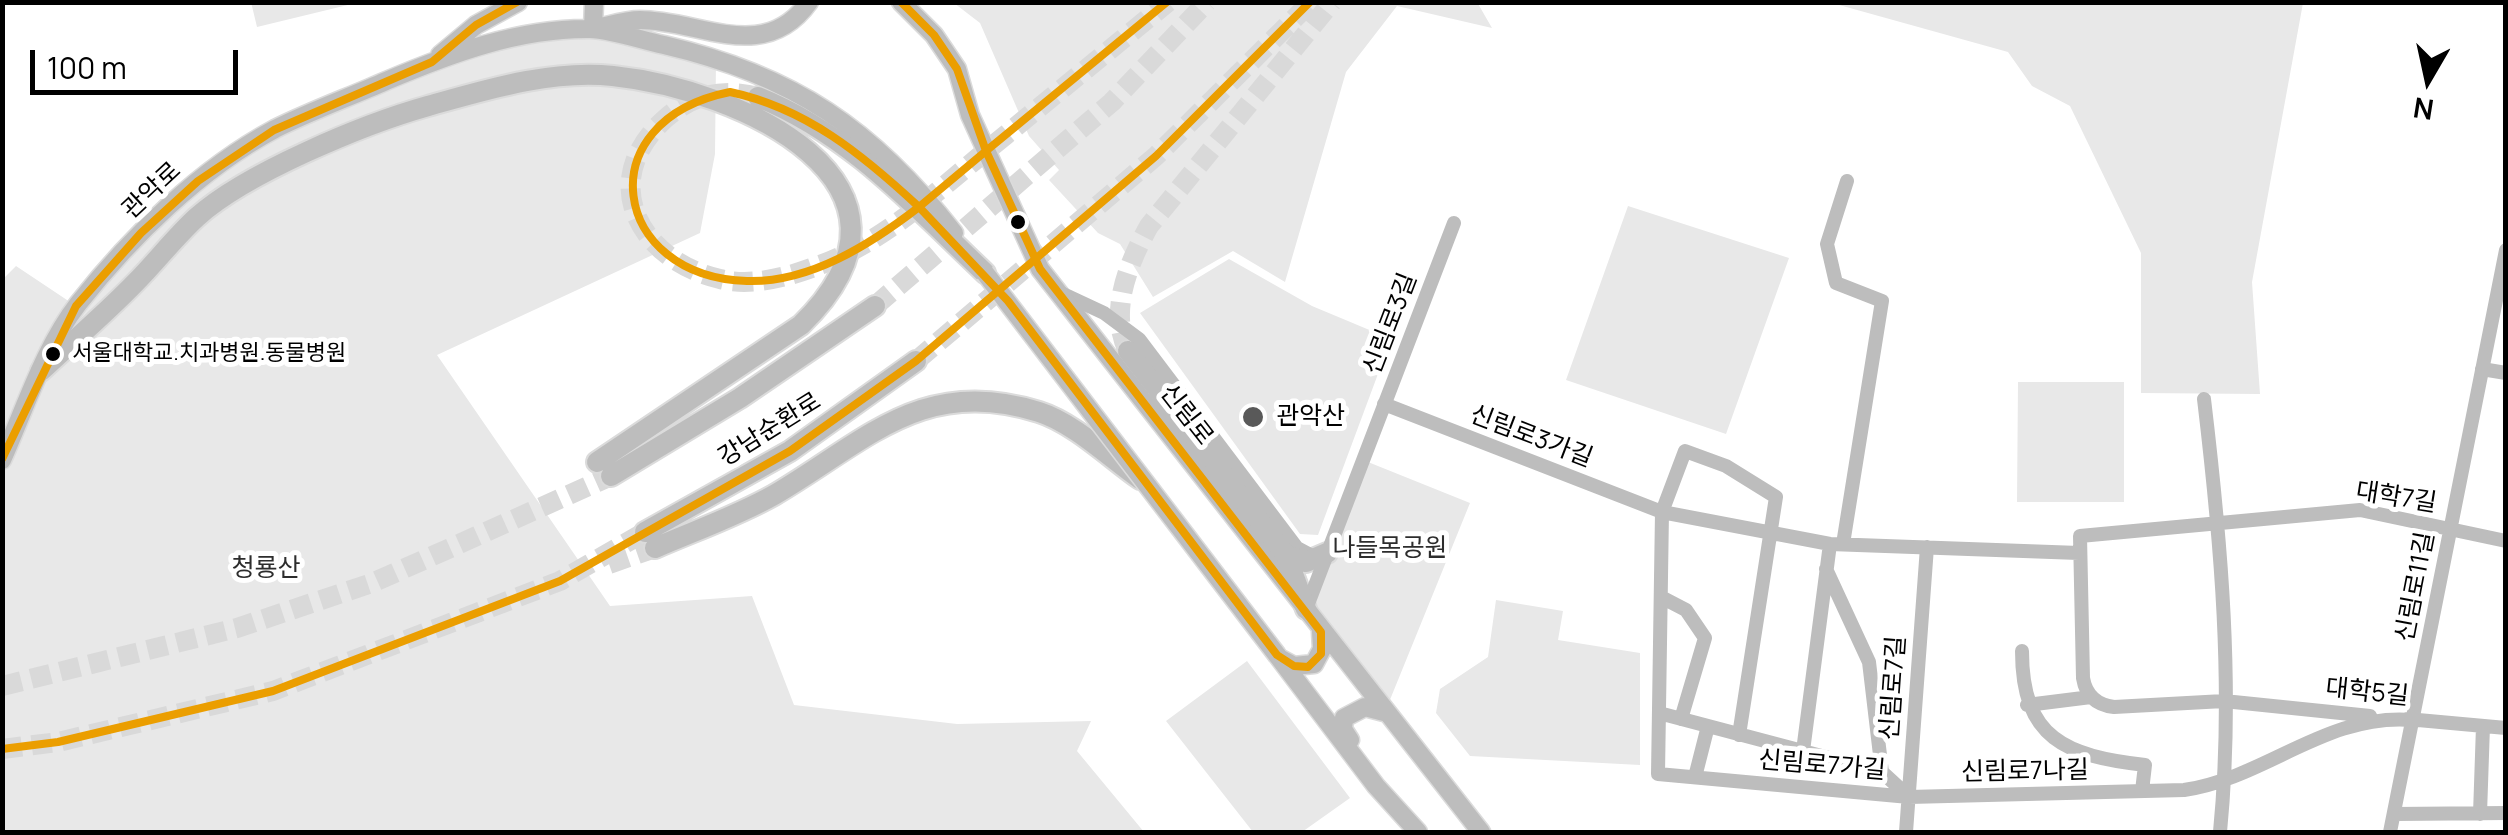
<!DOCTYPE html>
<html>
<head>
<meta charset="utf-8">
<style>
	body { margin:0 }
	#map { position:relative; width:2508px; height:835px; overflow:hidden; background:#fff; font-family:Manrope,sans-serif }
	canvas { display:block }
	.frame { position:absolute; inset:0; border:5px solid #000; pointer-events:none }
	.north { position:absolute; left:2378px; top:30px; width:100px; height:100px; -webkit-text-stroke:8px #fff; paint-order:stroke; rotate:189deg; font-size:28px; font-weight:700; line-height:40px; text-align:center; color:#000 }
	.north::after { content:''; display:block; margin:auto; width:35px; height:45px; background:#000; clip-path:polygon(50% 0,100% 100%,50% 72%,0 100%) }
	.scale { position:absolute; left:30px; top:50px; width:208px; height:45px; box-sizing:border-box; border:5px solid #000; border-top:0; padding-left:12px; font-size:30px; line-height:35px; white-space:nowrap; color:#000; -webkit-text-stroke:8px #fff; paint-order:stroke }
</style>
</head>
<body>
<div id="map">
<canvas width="2508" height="835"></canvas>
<div class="frame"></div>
<div class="north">N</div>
<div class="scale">100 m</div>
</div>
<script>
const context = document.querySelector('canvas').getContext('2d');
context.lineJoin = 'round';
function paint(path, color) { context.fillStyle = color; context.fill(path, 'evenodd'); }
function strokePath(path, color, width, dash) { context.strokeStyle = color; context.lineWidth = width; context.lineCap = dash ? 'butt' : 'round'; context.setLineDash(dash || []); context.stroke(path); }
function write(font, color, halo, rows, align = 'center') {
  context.font = font + ' Manrope,"Noto Sans KR",sans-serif'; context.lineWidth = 10; context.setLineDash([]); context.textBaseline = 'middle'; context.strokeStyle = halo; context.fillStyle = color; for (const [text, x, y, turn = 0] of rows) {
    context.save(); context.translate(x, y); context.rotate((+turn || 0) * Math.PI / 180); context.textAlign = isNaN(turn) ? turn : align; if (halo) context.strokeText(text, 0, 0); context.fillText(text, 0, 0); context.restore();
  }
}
paint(new Path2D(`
	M 251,2 L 356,2 L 356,3 L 257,27 Z
	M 1477,2 L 1492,28 L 1397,6 L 1346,72 L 1285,282 L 1233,251 L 1153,297 L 1120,244 L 1098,233 L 1049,180 L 1059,170 L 1029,136 L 980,23 L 954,3 Z
	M 1832,3 L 2303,3 L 2252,282 L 2260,394 L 2141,393 L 2141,253 L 2070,106 L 2032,86 L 2008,52 Z
	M 593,29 L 716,60 L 715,154 L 700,233 L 437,355 L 610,606 L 752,596 L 794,705 L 957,724 L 1091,721 L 1077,751 L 1144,832 L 3,832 L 3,279 L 16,266 L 76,306 L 141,233 L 274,130 L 432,62 Z
	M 1628,206 L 1789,258 L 1726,434 L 1566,380 Z
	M 1229,259 L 1312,306 L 1391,339 L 1318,535 L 1300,534 L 1140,313 Z
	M 2018,382 L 2124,382 L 2124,502 L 2017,502 Z
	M 1363,460 L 1470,503 L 1385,712 L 1306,609 Z
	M 1496,600 L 1563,611 L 1558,640 L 1640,653 L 1640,765 L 1470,756 L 1436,713 L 1440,689 L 1488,657 Z
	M 1247,661 L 1350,798 L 1302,832 L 1253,832 L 1166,721 Z`), '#e8e8e8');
strokePath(new Path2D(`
	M 758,97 C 723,88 694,94 666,118 C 596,180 638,260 720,279 C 751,287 788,277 817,266 C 883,243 932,195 985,152 C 1046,102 1107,52 1168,2
	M 875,306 L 1112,102 L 1207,2
	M 1128,351 C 1108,311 1129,262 1149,226 L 1332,2
	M 916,361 L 1156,156 L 1311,2
	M 609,564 L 655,548
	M 2,686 L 237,628 L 372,583 L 611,476
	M 2,749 L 58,742 L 273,691 L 560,581 L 645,532`), '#d9d9d9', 20, [20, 10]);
const major = new Path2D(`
	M 594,2 L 593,29 C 608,26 625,20 640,20 C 700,20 764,65 809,2
	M 901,2 L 934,35 L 957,69 L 970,115 L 1040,269 L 1481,832
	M 440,55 L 476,25 L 518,2
	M 2,460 C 25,409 44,348 78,304 C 131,237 200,169 275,129 C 311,111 350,97 386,81 C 450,54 519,28 590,29 C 614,30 640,40 664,45 C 793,75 873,129 954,233
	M 1277,655 L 1376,786 L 1418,832
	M 1281,659 L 1294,666 L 1314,664 L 1322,649 L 1321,632
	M 1350,740 L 1343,729 L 1344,718 L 1365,707 L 1384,712`);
const highway = new Path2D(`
	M 758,97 C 850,134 914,206 985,273
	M 1128,351 L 1286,555 L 1306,609
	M 41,371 C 72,342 105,314 135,283 C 156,262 175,237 197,217 C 246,173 364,124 428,106 C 485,90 553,69 613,76 C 738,89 947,183 801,325 L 597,462
	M 611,476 L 740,398 L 875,306
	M 645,532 L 790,451 L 916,361
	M 655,548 C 694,531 737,516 774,495 C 866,441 923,375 1039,412 C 1074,423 1110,458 1140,479
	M 1286,555 L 1306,562 L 1327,553`);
strokePath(major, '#dbdbdb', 21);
strokePath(highway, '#dbdbdb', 24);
strokePath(new Path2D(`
	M 1059,292 L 1104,313 L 1139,339 L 1297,548 L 1312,556
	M 2482,369 L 2506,373
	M 2204,399 C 2221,541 2234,689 2220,832
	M 1384,404 L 1662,512 L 1830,544 L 2079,553
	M 1843,544 L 1882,301 L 1836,283 L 1827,244 L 1847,181
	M 1826,569 L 1869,662 L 1882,772
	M 1661,597 L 1686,610 L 1705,638 L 1681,719
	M 1306,609 L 1454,223
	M 2022,651 C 2022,739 2066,756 2145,765 L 2142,791
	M 2027,705 L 2091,697
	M 1659,713 L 1882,772 L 1908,796
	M 2370,716 L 2224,701 L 2114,707 C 2097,705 2086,696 2083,678 L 2080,536 L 2360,510 L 2506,541
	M 2407,719 L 2506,728
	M 1739,735 L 1776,497 L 1726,466 L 1685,451 L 1662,512 L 1658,774 L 1909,797 L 2184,790 C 2266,778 2326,713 2412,720
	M 1803,751 L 1830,544
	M 1695,777 L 1708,726
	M 2394,814 L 2506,813
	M 2480,814 L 2483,726
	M 1906,832 L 1927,547
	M 2390,832 L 2506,250`), '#bdbdbd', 14);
strokePath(major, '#bdbdbd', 18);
strokePath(highway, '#bdbdbd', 20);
const majorBridge = new Path2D(`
	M 985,273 L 1277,655`);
strokePath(majorBridge, '#dbdbdb', 21, []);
strokePath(majorBridge, '#bdbdbd', 18);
strokePath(new Path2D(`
	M 901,2 L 934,35 L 957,69 L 986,151
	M 730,92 C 806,108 863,155 919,207 C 871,244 810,283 747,281 C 611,277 586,121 730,92 Z
	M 986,151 L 1167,2
	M 919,207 L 1008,301 L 1277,655 L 1294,666 L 1308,667 L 1321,654 L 1321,632 L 1040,269 L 986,151
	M 919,207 L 986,151
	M 2,459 L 76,306 L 141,233 L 198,181 L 274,130 L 432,62 L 476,25 L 517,2
	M 2,749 L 58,742 L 273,691 L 560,581 L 790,451 L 916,361 L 1156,156 L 1310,2`), '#eb9e00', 8);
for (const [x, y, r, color] of [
	[1018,222,9,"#000"],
	[53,354,9,"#000"],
	[1253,417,12,"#595959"]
]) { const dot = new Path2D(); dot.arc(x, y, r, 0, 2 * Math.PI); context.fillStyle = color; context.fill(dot); strokePath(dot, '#fff', 4); }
write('22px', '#000', '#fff', [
	["서울대학교.치과병원.동물병원",72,354]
], 'left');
write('25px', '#000', '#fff', [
	["관악로",152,191,-43],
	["신림로3길",1391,324,-69],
	["신림로",1186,415,52],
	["강남순환로",770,430,-32],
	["신림로3가길",1531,437,21],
	["대학7길",2396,498,9],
	["신림로11길",2416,587,-79],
	["신림로7길",1894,688,-86],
	["대학5길",2367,693,6],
	["신림로7가길",1822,766,5],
	["신림로7나길",2025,772,-1]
]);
write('25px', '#000', '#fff', [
	["관악산",1276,417]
], 'left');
write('25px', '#2d2d2d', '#fff', [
	["나들목공원",1390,549],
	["청룡산",266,569]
]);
</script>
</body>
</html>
